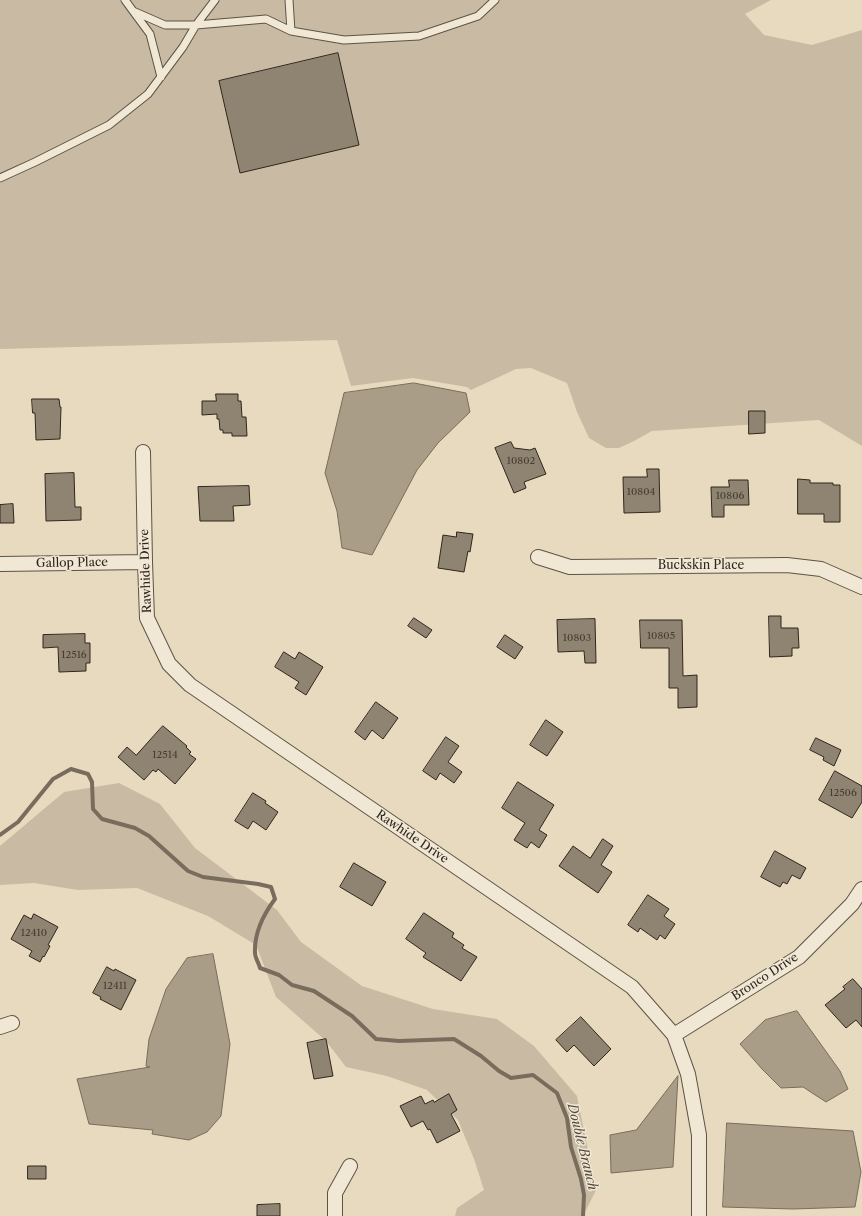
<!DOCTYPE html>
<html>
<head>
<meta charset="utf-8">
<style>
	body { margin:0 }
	canvas { display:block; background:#e8dabe }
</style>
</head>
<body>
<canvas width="862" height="1216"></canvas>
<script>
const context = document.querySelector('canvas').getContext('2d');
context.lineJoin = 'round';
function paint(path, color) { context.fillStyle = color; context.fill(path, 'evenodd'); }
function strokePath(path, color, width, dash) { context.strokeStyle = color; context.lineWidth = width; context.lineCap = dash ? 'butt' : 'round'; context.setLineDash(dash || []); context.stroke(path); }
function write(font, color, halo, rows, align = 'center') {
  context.font = font + ' "Libre Caslon Text",serif'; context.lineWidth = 3; context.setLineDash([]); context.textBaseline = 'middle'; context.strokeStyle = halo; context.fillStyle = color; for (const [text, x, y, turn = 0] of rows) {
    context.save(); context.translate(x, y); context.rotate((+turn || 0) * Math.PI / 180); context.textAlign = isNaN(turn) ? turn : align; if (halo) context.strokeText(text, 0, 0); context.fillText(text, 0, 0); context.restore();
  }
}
paint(new Path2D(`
	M 0,0 L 771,0 L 745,14 L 764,35 L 812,45 L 862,30 L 862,446 L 819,420 L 652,431 L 634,441 L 619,448 L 606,448 L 589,438 L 577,412 L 567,383 L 531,368 L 516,369 L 471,390 L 467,387 L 413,378 L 351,386 L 337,340 L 0,349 Z
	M 119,783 L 160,804 L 195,848 L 277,910 L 301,942 L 362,986 L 433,1009 L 497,1019 L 534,1046 L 577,1096 L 596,1190 L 583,1216 L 455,1216 L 457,1208 L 484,1190 L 474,1159 L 458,1120 L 427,1090 L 387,1076 L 346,1067 L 326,1041 L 276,997 L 256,945 L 208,916 L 137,888 L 78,890 L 34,883 L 0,885 L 0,846 L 64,792 Z`), '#c9bba3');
const water = new Path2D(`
	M 414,383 L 466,393 L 470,412 L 438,443 L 417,470 L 372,555 L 342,548 L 337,511 L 325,473 L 344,393 Z
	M 213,954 L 230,1044 L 221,1116 L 207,1132 L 189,1140 L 152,1134 L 153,1130 L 89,1124 L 77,1079 L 150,1067 L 146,1066 L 149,1039 L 166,989 L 187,958 Z
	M 797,1011 L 840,1071 L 848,1089 L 826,1102 L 803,1087 L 781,1088 L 762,1069 L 740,1044 L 765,1020 Z
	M 678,1076 L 673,1167 L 611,1173 L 610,1135 L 636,1130 Z
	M 727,1123 L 853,1131 L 861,1172 L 855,1207 L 793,1209 L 723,1207 Z`);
paint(water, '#a99d87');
strokePath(water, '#786d5d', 1);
strokePath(new Path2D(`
	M 0,835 L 18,822 L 53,779 L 71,769 L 88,774 L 92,782 L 93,809 L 102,819 L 135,828 L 149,836 L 188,871 L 203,877 L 258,884 L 271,887 L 275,899 C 263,915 254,932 255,953 C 255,958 259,963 260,968 L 279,975 L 292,985 L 314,991 L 352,1016 L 376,1039 L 399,1041 L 454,1039 L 481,1056 L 499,1071 L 511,1078 L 533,1075 L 557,1093 L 567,1118 L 571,1147 L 581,1179 L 584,1195 L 583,1216`), '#786d5d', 4);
const building = new Path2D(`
	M 338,53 L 359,145 L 240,173 L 219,81 Z
	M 216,394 L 238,394 L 238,401 L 241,401 L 242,417 L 246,417 L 247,436 L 232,436 L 232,433 L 223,433 L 223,430 L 220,430 L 219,419 L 217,419 L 217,414 L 202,415 L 202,401 L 216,401 Z
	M 32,399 L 59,399 L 60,407 L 61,407 L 60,439 L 36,440 L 35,413 L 33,413 Z
	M 749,411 L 765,411 L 765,433 L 749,434 Z
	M 511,442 L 514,448 L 530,450 L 535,448 L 546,474 L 524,482 L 526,488 L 514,493 L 495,448 Z
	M 647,469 L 659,469 L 660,512 L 624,513 L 623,477 L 647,477 Z
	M 74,473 L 75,507 L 81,507 L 81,520 L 46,521 L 45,474 Z
	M 798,479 L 810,480 L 810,483 L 833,483 L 833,485 L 840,485 L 840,522 L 824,522 L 824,514 L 798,514 Z
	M 729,480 L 748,480 L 749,505 L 724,505 L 724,517 L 712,517 L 711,487 L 729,487 Z
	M 249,486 L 250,505 L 233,506 L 234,521 L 200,521 L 198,487 Z
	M 13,504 L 14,523 L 0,523 L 0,505 Z
	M 457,532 L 473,534 L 470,552 L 468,551 L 464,572 L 438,568 L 443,535 L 456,537 Z
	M 769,616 L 781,616 L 781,628 L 798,628 L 799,648 L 792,648 L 792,656 L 770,657 Z
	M 414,618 L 432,630 L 426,638 L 408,626 Z
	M 595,619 L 596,663 L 585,663 L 584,651 L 558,652 L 557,620 Z
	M 640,620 L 682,620 L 683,676 L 697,675 L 697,707 L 678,708 L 678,688 L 669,688 L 669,648 L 641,648 Z
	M 85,634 L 85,643 L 90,643 L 90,663 L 86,663 L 86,671 L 59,672 L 58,647 L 43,648 L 43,635 Z
	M 505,635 L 523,647 L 515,659 L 497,647 Z
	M 284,652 L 295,659 L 299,652 L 323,667 L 306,695 L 295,688 L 299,682 L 275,667 Z
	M 376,702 L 398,718 L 383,739 L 372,730 L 365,740 L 355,732 Z
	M 546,720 L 563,732 L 547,756 L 530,745 Z
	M 163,726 L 187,746 L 186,747 L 191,752 L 189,754 L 196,759 L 175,784 L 158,769 L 156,772 L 153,770 L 144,780 L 118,757 L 127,747 L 136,755 Z
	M 446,737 L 459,746 L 448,762 L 462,772 L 454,783 L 440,773 L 436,780 L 423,771 Z
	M 816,738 L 841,750 L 834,766 L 823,760 L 824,757 L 810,750 Z
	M 835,771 L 862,786 L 862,802 L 852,818 L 819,800 Z
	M 518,782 L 554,805 L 539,830 L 547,835 L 539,848 L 531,842 L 527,848 L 514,840 L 525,823 L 502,808 Z
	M 253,793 L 266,801 L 265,803 L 278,812 L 266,830 L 253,821 L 248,829 L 235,821 Z
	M 603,839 L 613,846 L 601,865 L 612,872 L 598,893 L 559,866 L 573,846 L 590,858 Z
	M 775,851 L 806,868 L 800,879 L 792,875 L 787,884 L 783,882 L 780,887 L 761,877 Z
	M 354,863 L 386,882 L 372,906 L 340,887 Z
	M 648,895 L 669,909 L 664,916 L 675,924 L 665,939 L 660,935 L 657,940 L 640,928 L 638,932 L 628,925 Z
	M 424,913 L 454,933 L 452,937 L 464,945 L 462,948 L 477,957 L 461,981 L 423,957 L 426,953 L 406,939 Z
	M 34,914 L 58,927 L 48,945 L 50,946 L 44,957 L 43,956 L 40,962 L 29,956 L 32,951 L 11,939 L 24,915 L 31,919 Z
	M 107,967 L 114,971 L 115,969 L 136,980 L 121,1010 L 100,999 L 101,997 L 93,993 Z
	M 853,979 L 862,989 L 862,1027 L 856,1020 L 846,1028 L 825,1005 L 845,989 L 843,987 Z
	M 581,1017 L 611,1049 L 594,1066 L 574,1045 L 567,1052 L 556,1040 Z
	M 326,1039 L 333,1076 L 314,1079 L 307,1043 Z
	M 449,1094 L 457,1110 L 451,1114 L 460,1131 L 437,1143 L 430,1129 L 428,1130 L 423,1121 L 411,1127 L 400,1106 L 421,1096 L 425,1104 L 433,1100 L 434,1102 Z
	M 28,1166 L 46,1166 L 46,1179 L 28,1179 Z
	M 280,1204 L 280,1216 L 257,1216 L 257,1205 Z`);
paint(building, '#8f8471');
strokePath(building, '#2f261d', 1);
const service = new Path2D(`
	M 125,0 L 133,11 L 165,25 L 196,25 L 266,19 L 291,31 L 344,40 L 419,36 L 478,16 L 495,0
	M 289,0 L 291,31
	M 133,11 L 150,34 L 161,77
	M 0,178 L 35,162 L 109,125 L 148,94 L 183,47 L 196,25 L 215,0`);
const minor = new Path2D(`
	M 143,452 L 145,562 L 147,618 L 169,664 L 190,685 L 632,987 L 674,1035 L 688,1074 L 699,1135 L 699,1216
	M 538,557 L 570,567 L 787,565 L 821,569 L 862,587
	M 0,564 L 145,562
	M 0,1027 L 12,1023
	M 674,1035 L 799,957 L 852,904 L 862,889
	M 335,1216 L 335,1193 L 350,1166`);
strokePath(service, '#5d5345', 9);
strokePath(minor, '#5d5345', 16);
strokePath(service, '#f0e7d5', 7);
strokePath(minor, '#f0e7d5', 14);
write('10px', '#473e32', null, [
	["10802",521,461],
	["10804",641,492],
	["10806",730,496],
	["10805",661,636],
	["10803",577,638],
	["12516",74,655],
	["12514",165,755],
	["12506",843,793],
	["12410",34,933],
	["12411",115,986]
]);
write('12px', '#2f261d', '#f0e7d5', [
	["Gallop Place",72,563,-1],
	["Buckskin Place",701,566],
	["Rawhide Drive",146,571,-92],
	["Rawhide Drive",412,837,34],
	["Bronco Drive",765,977,-33]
]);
write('italic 13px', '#544a3d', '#f0e7d5', [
	["Double Branch",582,1147,76]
]);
</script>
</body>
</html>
